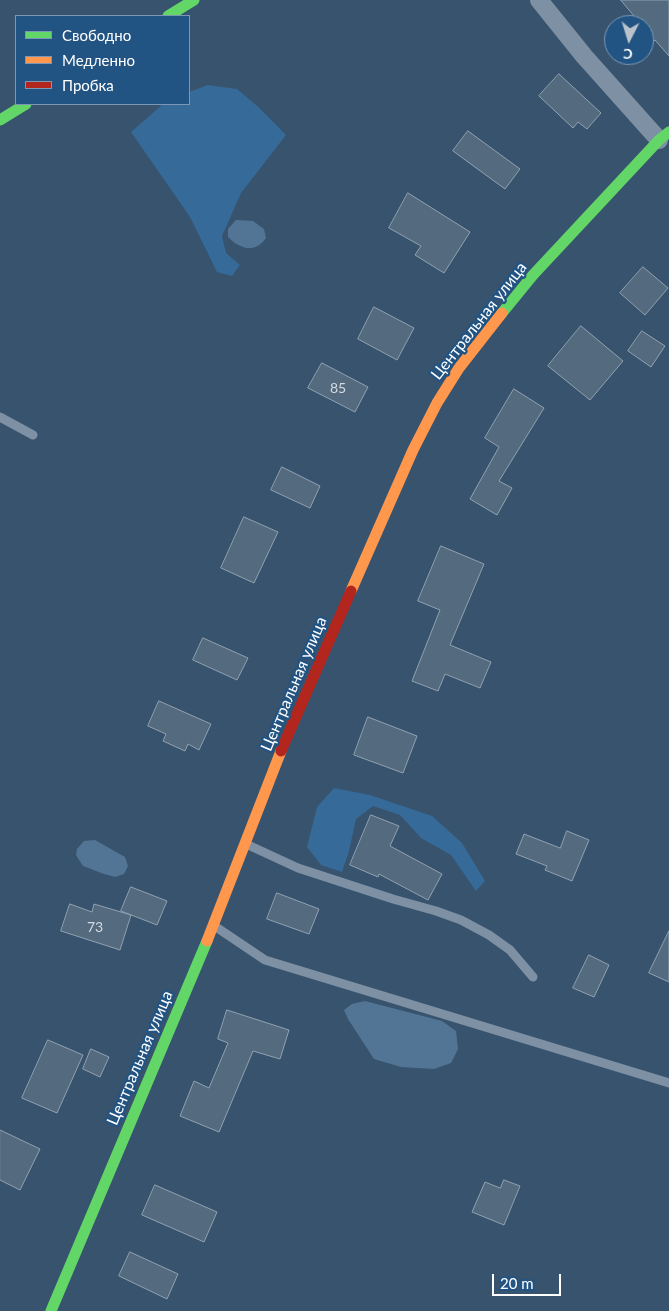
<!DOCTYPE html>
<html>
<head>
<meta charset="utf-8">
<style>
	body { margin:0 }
	#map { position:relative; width:669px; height:1311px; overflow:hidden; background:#38536d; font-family:Lato,sans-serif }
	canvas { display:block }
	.legend { position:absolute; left:15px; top:15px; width:175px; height:90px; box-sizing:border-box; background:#225483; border:1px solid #7a98b5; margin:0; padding:6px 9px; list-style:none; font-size:15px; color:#fff }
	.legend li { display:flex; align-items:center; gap:10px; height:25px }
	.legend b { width:25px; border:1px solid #7a98b5 }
	.north { position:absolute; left:604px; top:15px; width:50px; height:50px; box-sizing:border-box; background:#225483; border:1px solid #7a98b5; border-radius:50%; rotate:185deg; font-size:14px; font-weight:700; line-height:20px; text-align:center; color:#fff }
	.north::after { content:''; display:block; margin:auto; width:18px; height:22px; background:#b9c3cc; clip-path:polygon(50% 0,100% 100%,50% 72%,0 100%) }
	.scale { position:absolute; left:492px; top:1274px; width:69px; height:22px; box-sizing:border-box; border:2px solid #fff; border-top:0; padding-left:6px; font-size:15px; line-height:18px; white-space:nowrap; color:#fff; -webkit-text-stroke:4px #225483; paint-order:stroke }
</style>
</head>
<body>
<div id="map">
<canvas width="669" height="1311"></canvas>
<ul class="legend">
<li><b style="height:6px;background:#63d668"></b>Свободно</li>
<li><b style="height:6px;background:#ff974d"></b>Медленно</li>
<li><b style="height:6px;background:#b3261e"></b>Пробка</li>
</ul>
<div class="north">С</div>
<div class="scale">20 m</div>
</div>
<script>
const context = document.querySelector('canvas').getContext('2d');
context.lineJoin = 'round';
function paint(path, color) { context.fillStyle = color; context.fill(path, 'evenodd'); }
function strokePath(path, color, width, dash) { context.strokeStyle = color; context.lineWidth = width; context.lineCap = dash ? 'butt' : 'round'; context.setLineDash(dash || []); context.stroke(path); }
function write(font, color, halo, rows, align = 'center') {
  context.font = font + ' Lato,sans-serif'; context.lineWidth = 4.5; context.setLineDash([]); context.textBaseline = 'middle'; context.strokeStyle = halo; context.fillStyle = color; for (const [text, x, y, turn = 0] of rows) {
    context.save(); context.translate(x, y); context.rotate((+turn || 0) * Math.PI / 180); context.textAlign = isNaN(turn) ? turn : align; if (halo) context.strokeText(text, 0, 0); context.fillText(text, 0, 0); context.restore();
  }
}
paint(new Path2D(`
	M 208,85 L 237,89 L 256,105 L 286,135 L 241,193 L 222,236 L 226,253 L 240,265 L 232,276 L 217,272 L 190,217 L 131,132 L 163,104 L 189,104 L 189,92 Z
	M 334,788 L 370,795 L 432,816 L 462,843 L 485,881 L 476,891 L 451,855 L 421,838 L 400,815 L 373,806 L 356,819 L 349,851 L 342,872 L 321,865 L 307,847 L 317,807 Z`), '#366a99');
paint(new Path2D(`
	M 236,220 L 253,221 L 264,229 L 266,238 C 255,254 240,249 228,237 L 228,229 Z
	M 95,840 L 125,857 L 128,866 L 124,874 L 115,877 L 104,874 L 83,866 L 76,855 L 77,849 L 84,841 Z
	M 365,1001 L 442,1021 L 456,1031 L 458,1049 L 451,1063 L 434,1069 L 401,1067 L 374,1059 L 348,1019 L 344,1010 L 352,1004 Z`), '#527596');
const building = new Path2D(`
	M 621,0 L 669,0 L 669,56 L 655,40 L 644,50 L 644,25 L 642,25 Z
	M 559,74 L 601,113 L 587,129 L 578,122 L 573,128 L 539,96 Z
	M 468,131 L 520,169 L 505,189 L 453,151 Z
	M 408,193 L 470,232 L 444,273 L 415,255 L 421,246 L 389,228 Z
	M 643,267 L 668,288 L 645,315 L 620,293 Z
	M 374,307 L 414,328 L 397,360 L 358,339 Z
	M 581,326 L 623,361 L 590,400 L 548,366 Z
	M 642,331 L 665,346 L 651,367 L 628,351 Z
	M 322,363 L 368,387 L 355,412 L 308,388 Z
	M 514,389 L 544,408 L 499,481 L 512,488 L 497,515 L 470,499 L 499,447 L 485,438 Z
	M 282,467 L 320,486 L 310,508 L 271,490 Z
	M 244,517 L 278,532 L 254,583 L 221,568 Z
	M 441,546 L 484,564 L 450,645 L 491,662 L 480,688 L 445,674 L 438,691 L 412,681 L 440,610 L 418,601 Z
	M 203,638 L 248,658 L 237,680 L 193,660 Z
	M 159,701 L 211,724 L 199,750 L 188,744 L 185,751 L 163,741 L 166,734 L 148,726 Z
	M 368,717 L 417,736 L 403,773 L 354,755 Z
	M 371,815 L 399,826 L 390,846 L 442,874 L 428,900 L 379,874 L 378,877 L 350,865 Z
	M 567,831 L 589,840 L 572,881 L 545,870 L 547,866 L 516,854 L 524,834 L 560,848 Z
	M 131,887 L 167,901 L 157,925 L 121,911 Z
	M 277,893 L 319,909 L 309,934 L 267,919 Z
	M 70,904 L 92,912 L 94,904 L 131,915 L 120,950 L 61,931 Z
	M 669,931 L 669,982 L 649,973 Z
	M 589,955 L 609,965 L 594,997 L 573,988 Z
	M 227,1010 L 289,1030 L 280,1059 L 253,1051 L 219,1132 L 180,1116 L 194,1081 L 209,1088 L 228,1043 L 218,1039 Z
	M 48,1040 L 83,1055 L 57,1113 L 22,1098 Z
	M 91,1049 L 109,1057 L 100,1077 L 83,1069 Z
	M 0,1130 L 40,1149 L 20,1190 L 0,1180 Z
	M 504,1180 L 520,1186 L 504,1225 L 472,1212 L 485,1182 L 500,1188 Z
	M 155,1185 L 217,1212 L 204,1242 L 142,1215 Z
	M 130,1252 L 178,1274 L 167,1299 L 119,1276 Z`);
paint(building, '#546a7e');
strokePath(building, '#91a2b1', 1);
strokePath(new Path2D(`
	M 0,417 L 33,435
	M 246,844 L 298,868 L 393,899 L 436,911 L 461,920 L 489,935 L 510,950 L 533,977
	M 216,927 L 265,960 L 669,1083`), '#7e90a3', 9);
strokePath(new Path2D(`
	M 539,0 L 584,56 L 659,140`), '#7e90a3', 18);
strokePath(new Path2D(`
	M 168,16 L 194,0
	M 0,120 L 26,104
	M 502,313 L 533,275 L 659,140 L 669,132
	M 51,1311 L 207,941`), '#63d668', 11);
strokePath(new Path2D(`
	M 351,591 L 413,450 L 437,403 L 459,368 L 502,313
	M 207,941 L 281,751`), '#ff974d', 11);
strokePath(new Path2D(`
	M 281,751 L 351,591`), '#b3261e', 11);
write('14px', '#d4dadf', null, [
	["85",338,388],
	["73",95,927]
]);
write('16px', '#fff', '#225483', [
	["Центральная улица",479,321,-52],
	["Центральная улица",294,684,-67],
	["Центральная улица",140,1058,-67]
]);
</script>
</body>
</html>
